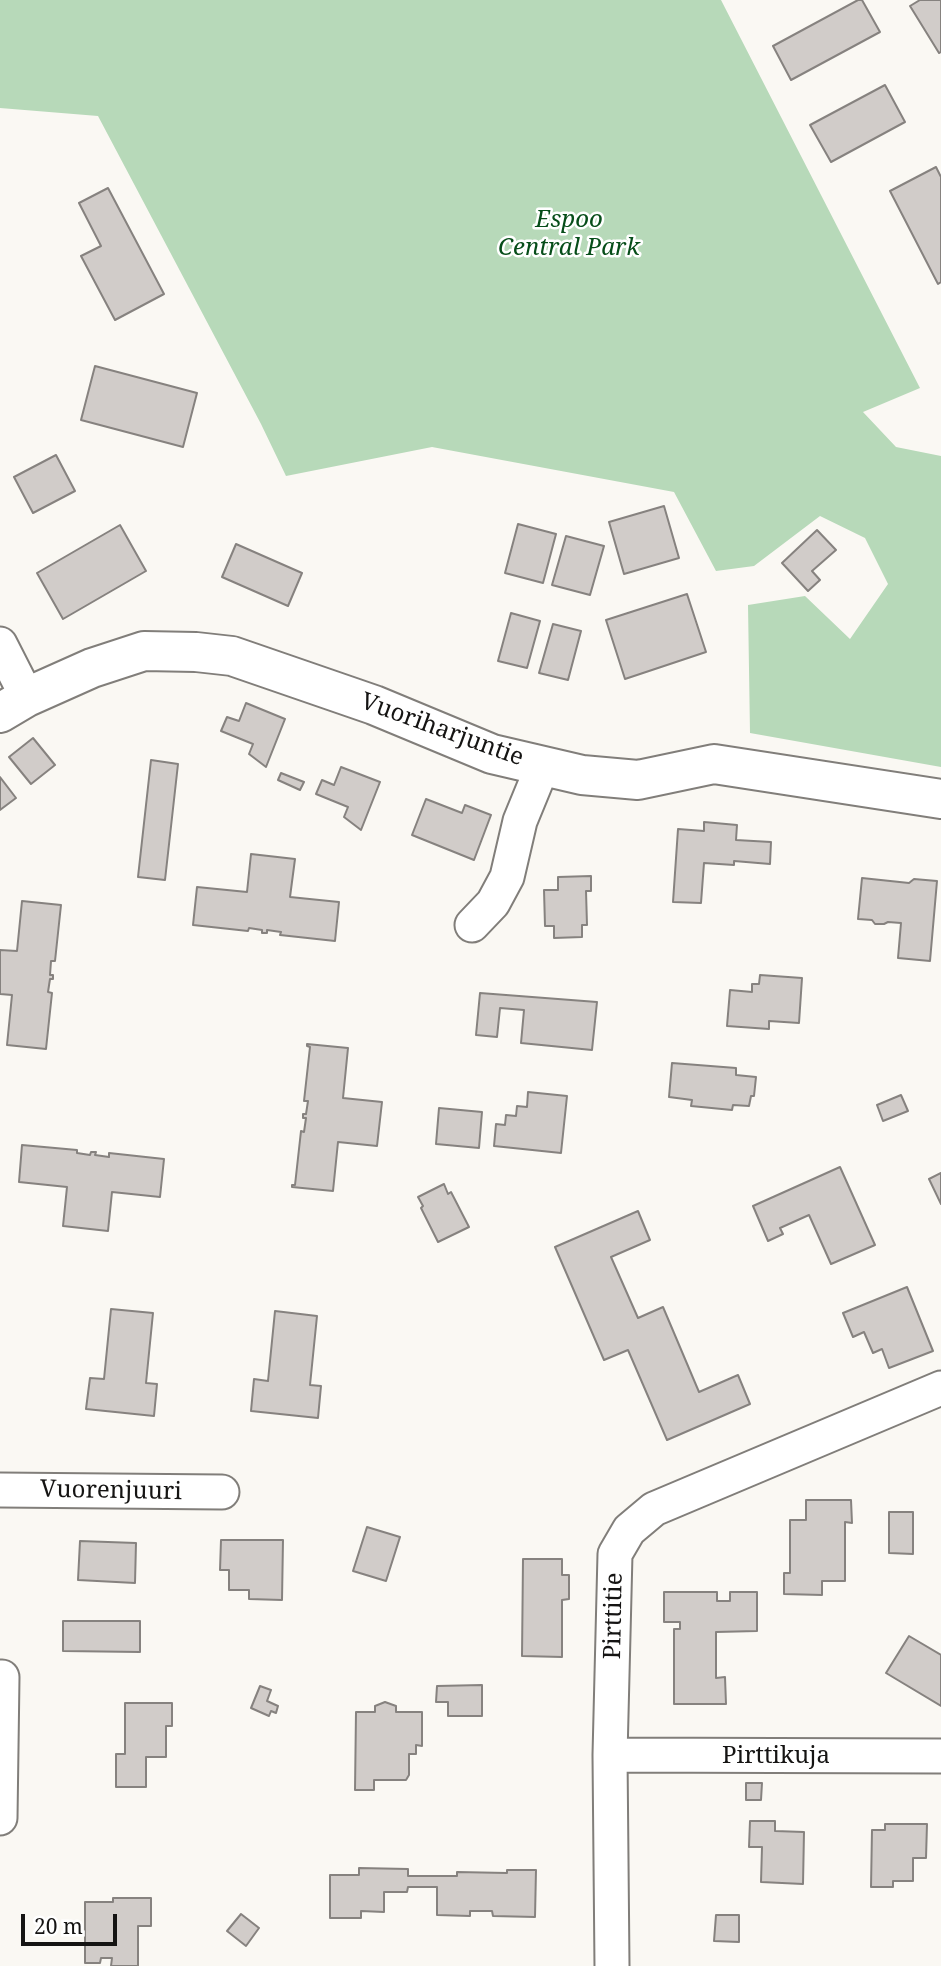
<!DOCTYPE html>
<html>
<head>
<meta charset="utf-8">
<style>
	body { margin:0 }
	#map { position:relative; width:941px; height:1966px; overflow:hidden; background:#faf8f3; font-family:"Noto Serif",serif }
	canvas { display:block }
	.scale { position:absolute; left:21px; top:1914px; width:96px; height:32px; box-sizing:border-box; border:4px solid #151413; border-top:0; padding-left:9px; font-size:21px; line-height:24px; white-space:nowrap; color:#151413; -webkit-text-stroke:5px #fff; paint-order:stroke }
</style>
</head>
<body>
<div id="map">
<canvas width="941" height="1966"></canvas>
<div class="scale">20 m</div>
</div>
<script>
const context = document.querySelector('canvas').getContext('2d');
context.lineJoin = 'round';
function paint(path, color) { context.fillStyle = color; context.fill(path, 'evenodd'); }
function strokePath(path, color, width, dash) { context.strokeStyle = color; context.lineWidth = width; context.lineCap = dash ? 'butt' : 'round'; context.setLineDash(dash || []); context.stroke(path); }
function write(font, color, halo, rows, align = 'center') {
  context.font = font + ' "Noto Serif",serif'; context.lineWidth = 5; context.setLineDash([]); context.textBaseline = 'middle'; context.strokeStyle = halo; context.fillStyle = color; for (const [text, x, y, turn = 0] of rows) {
    context.save(); context.translate(x, y); context.rotate((+turn || 0) * Math.PI / 180); context.textAlign = isNaN(turn) ? turn : align; if (halo) context.strokeText(text, 0, 0); context.fillText(text, 0, 0); context.restore();
  }
}
paint(new Path2D(`
	M 0,0 L 721,0 L 920,388 L 863,412 L 896,447 L 941,456 L 941,767 L 750,733 L 748,605 L 805,596 L 850,639 L 888,584 L 865,538 L 820,516 L 754,566 L 716,571 L 674,492 L 432,447 L 286,476 L 261,424 L 98,116 L 0,108 Z`), '#b7d9b9');
const building = new Path2D(`
	M 858,0 L 862,0 L 880,32 L 791,80 L 773,46 Z
	M 920,0 L 941,0 L 941,52 L 939,53 L 910,6 Z
	M 885,85 L 905,122 L 831,162 L 810,125 Z
	M 936,167 L 941,177 L 941,282 L 938,284 L 890,191 Z
	M 108,188 L 164,294 L 115,320 L 81,256 L 101,246 L 79,203 Z
	M 95,366 L 197,393 L 183,447 L 81,420 Z
	M 56,455 L 75,491 L 33,513 L 14,477 Z
	M 664,506 L 679,558 L 624,574 L 609,522 Z
	M 518,524 L 556,534 L 543,583 L 505,573 Z
	M 120,525 L 146,571 L 63,619 L 37,573 Z
	M 817,530 L 836,550 L 812,571 L 820,580 L 808,591 L 782,563 Z
	M 566,536 L 604,546 L 590,595 L 552,585 Z
	M 236,544 L 302,573 L 288,606 L 222,577 Z
	M 687,594 L 706,652 L 625,679 L 606,620 Z
	M 511,613 L 540,621 L 527,668 L 498,661 Z
	M 553,624 L 581,631 L 568,680 L 539,673 Z
	M 246,703 L 285,719 L 266,767 L 249,754 L 253,744 L 221,731 L 227,717 L 239,721 Z
	M 33,738 L 55,765 L 31,784 L 9,757 Z
	M 151,760 L 178,764 L 165,880 L 138,877 Z
	M 341,767 L 380,782 L 361,830 L 344,817 L 348,807 L 316,794 L 322,780 L 334,785 Z
	M 281,773 L 304,782 L 300,790 L 278,780 Z
	M 0,777 L 16,798 L 0,810 Z
	M 426,799 L 462,813 L 465,805 L 491,815 L 474,860 L 412,835 Z
	M 704,822 L 737,825 L 736,840 L 771,842 L 770,864 L 734,861 L 734,865 L 704,863 L 701,903 L 673,902 L 678,829 L 704,831 Z
	M 251,854 L 295,859 L 290,897 L 339,902 L 335,941 L 280,935 L 281,932 L 267,930 L 267,933 L 262,933 L 262,930 L 249,928 L 248,931 L 193,925 L 197,887 L 247,892 Z
	M 591,876 L 591,891 L 586,891 L 587,925 L 582,925 L 582,937 L 554,938 L 554,926 L 545,926 L 544,890 L 558,890 L 558,877 Z
	M 862,878 L 909,883 L 914,879 L 937,881 L 930,961 L 898,958 L 901,923 L 888,922 L 884,924 L 875,924 L 872,920 L 858,919 Z
	M 22,901 L 61,905 L 55,961 L 51,961 L 50,975 L 53,975 L 53,979 L 50,979 L 48,992 L 52,993 L 46,1049 L 7,1045 L 12,995 L 0,994 L 0,950 L 17,951 Z
	M 760,975 L 802,978 L 799,1023 L 769,1021 L 769,1029 L 727,1026 L 730,990 L 752,992 L 752,984 L 759,984 Z
	M 480,993 L 597,1002 L 592,1050 L 521,1043 L 524,1010 L 500,1008 L 497,1037 L 476,1035 Z
	M 307,1044 L 348,1048 L 343,1098 L 382,1102 L 377,1146 L 338,1142 L 333,1191 L 292,1187 L 292,1185 L 295,1185 L 301,1131 L 304,1132 L 306,1118 L 303,1118 L 303,1114 L 306,1114 L 308,1101 L 304,1101 L 310,1047 L 307,1046 Z
	M 672,1063 L 736,1068 L 736,1075 L 756,1077 L 754,1096 L 751,1096 L 749,1106 L 733,1105 L 732,1110 L 691,1106 L 692,1100 L 669,1097 Z
	M 528,1092 L 567,1096 L 561,1153 L 494,1146 L 496,1124 L 505,1125 L 506,1115 L 516,1116 L 517,1106 L 527,1107 Z
	M 901,1095 L 908,1111 L 883,1121 L 877,1105 Z
	M 439,1108 L 482,1112 L 479,1148 L 436,1144 Z
	M 22,1145 L 77,1150 L 77,1153 L 90,1155 L 91,1152 L 96,1152 L 95,1155 L 109,1157 L 109,1153 L 164,1159 L 160,1197 L 112,1192 L 108,1231 L 63,1226 L 67,1187 L 19,1182 Z
	M 840,1167 L 875,1245 L 831,1264 L 809,1215 L 780,1228 L 783,1234 L 768,1241 L 753,1206 Z
	M 941,1173 L 941,1204 L 929,1179 Z
	M 444,1184 L 448,1194 L 451,1192 L 469,1227 L 438,1242 L 421,1208 L 423,1206 L 418,1197 Z
	M 638,1211 L 650,1240 L 611,1257 L 638,1318 L 663,1307 L 699,1392 L 738,1375 L 750,1404 L 667,1440 L 628,1350 L 604,1360 L 555,1247 Z
	M 907,1287 L 933,1351 L 889,1368 L 882,1349 L 873,1353 L 864,1332 L 853,1337 L 843,1313 Z
	M 111,1309 L 153,1313 L 146,1383 L 157,1384 L 154,1416 L 86,1409 L 90,1378 L 104,1379 Z
	M 275,1311 L 317,1316 L 310,1385 L 321,1386 L 318,1418 L 251,1411 L 254,1379 L 268,1381 Z
	M 806,1500 L 851,1500 L 852,1523 L 845,1522 L 845,1581 L 822,1581 L 822,1595 L 784,1594 L 784,1573 L 790,1573 L 790,1520 L 806,1520 Z
	M 889,1512 L 913,1512 L 913,1554 L 889,1553 Z
	M 367,1527 L 400,1537 L 386,1581 L 353,1571 Z
	M 221,1540 L 283,1540 L 282,1600 L 249,1599 L 249,1590 L 229,1590 L 229,1570 L 220,1570 Z
	M 80,1541 L 136,1543 L 135,1583 L 78,1580 Z
	M 523,1559 L 562,1559 L 562,1575 L 569,1575 L 569,1599 L 562,1600 L 562,1657 L 522,1656 Z
	M 664,1592 L 717,1592 L 717,1601 L 730,1601 L 730,1592 L 757,1592 L 757,1631 L 716,1632 L 716,1678 L 725,1677 L 726,1704 L 674,1704 L 674,1629 L 680,1629 L 680,1622 L 664,1622 Z
	M 63,1621 L 140,1621 L 140,1652 L 63,1651 Z
	M 909,1636 L 941,1655 L 941,1706 L 886,1673 Z
	M 482,1685 L 482,1716 L 448,1716 L 448,1702 L 436,1702 L 437,1686 Z
	M 260,1686 L 271,1690 L 267,1701 L 278,1706 L 276,1713 L 271,1711 L 269,1716 L 251,1708 Z
	M 385,1702 L 396,1706 L 396,1712 L 422,1712 L 422,1746 L 416,1745 L 416,1754 L 409,1754 L 409,1775 L 406,1780 L 374,1780 L 374,1790 L 355,1790 L 356,1712 L 375,1712 L 375,1706 Z
	M 125,1703 L 172,1703 L 172,1726 L 166,1726 L 166,1757 L 146,1757 L 146,1787 L 116,1787 L 116,1754 L 125,1754 Z
	M 746,1783 L 762,1783 L 761,1800 L 746,1800 Z
	M 750,1821 L 775,1821 L 775,1831 L 804,1832 L 803,1884 L 761,1882 L 762,1847 L 749,1847 Z
	M 885,1824 L 927,1824 L 926,1858 L 913,1858 L 913,1881 L 893,1881 L 893,1887 L 871,1887 L 872,1830 L 885,1830 Z
	M 359,1868 L 408,1869 L 408,1876 L 457,1876 L 457,1872 L 507,1873 L 507,1870 L 536,1870 L 535,1917 L 493,1916 L 492,1911 L 470,1911 L 470,1916 L 437,1915 L 437,1887 L 408,1887 L 407,1892 L 384,1892 L 384,1912 L 361,1911 L 361,1918 L 330,1918 L 330,1875 L 359,1875 Z
	M 113,1898 L 151,1898 L 151,1926 L 138,1926 L 138,1966 L 111,1966 L 112,1958 L 101,1958 L 100,1963 L 85,1963 L 85,1902 L 113,1902 Z
	M 241,1914 L 259,1928 L 246,1946 L 227,1931 Z
	M 716,1915 L 739,1915 L 739,1942 L 714,1941 Z`);
paint(building, '#d1ccc9');
strokePath(building, '#86827f', 2);
const minor = new Path2D(`
	M 0,644 L 27,697
	M 472,925 L 493,903 L 507,877 L 520,821 L 543,765
	M 0,1490 L 222,1492
	M 610,1755 L 941,1756
	M 0,1818 L 2,1677
	M 612,1966 L 610,1755 L 615,1554 L 629,1530 L 654,1509 L 941,1388`);
const tertiary = new Path2D(`
	M 0,713 L 27,697 L 92,668 L 144,651 L 196,652 L 232,656 L 374,705 L 492,754 L 582,775 L 638,780 L 714,764 L 941,799`);
strokePath(minor, '#817e7a', 37);
strokePath(tertiary, '#817e7a', 42);
strokePath(minor, '#fff', 33);
strokePath(tertiary, '#fff', 38);
write('italic 24px', '#064d19', '#fff', [
	["Espoo",569,220],
	["Central Park",569,248]
]);
write('24px', '#151413', '#fff', [
	["Vuoriharjuntie",442,730,20],
	["Vuorenjuuri",111,1491,1],
	["Pirttitie",614,1616,-89],
	["Pirttikuja",776,1756]
]);
</script>
</body>
</html>
